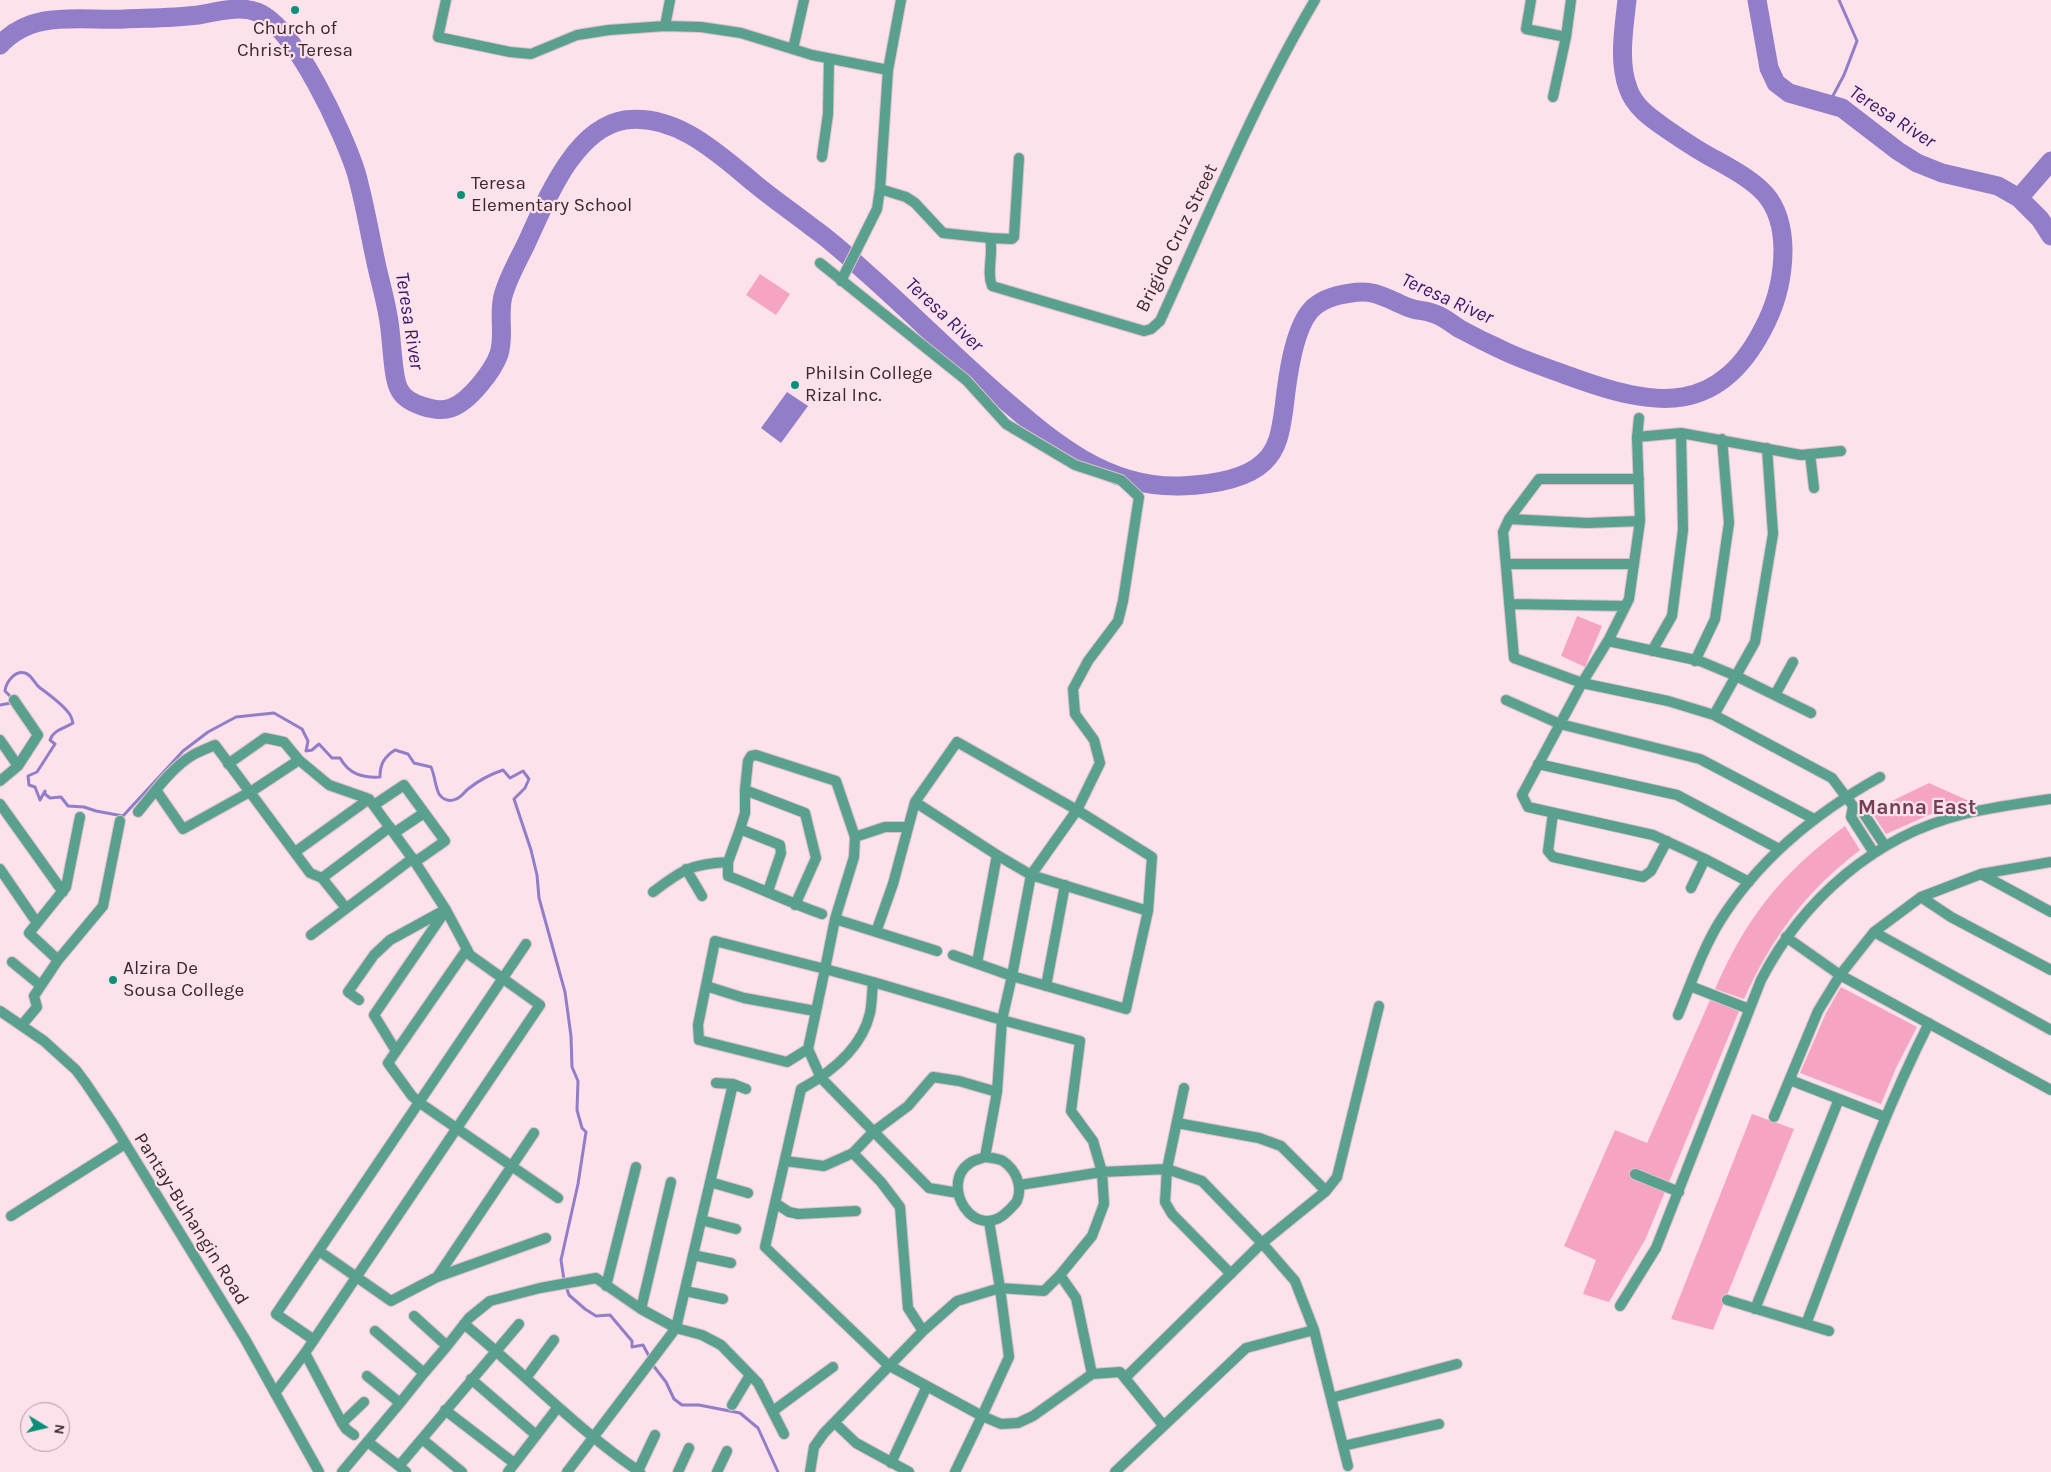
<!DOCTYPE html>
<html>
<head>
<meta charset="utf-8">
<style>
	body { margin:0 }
	#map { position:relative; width:2051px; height:1472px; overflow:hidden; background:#fde2eb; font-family:Karla,sans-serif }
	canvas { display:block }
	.north { position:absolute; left:20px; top:1402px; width:50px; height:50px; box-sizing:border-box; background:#fde2eb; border:1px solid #b197a0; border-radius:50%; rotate:99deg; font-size:14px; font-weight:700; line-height:20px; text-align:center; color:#3f2730 }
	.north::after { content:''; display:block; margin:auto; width:18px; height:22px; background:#099078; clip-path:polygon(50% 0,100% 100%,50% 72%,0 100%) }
</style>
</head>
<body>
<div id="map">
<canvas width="2051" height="1472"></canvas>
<div class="north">N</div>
</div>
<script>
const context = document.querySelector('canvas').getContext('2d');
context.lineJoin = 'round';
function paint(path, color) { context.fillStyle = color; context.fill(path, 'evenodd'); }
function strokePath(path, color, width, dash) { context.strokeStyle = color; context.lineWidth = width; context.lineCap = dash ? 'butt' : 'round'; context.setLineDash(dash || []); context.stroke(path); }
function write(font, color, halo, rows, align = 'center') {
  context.font = font + ' Karla,sans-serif'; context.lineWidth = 4.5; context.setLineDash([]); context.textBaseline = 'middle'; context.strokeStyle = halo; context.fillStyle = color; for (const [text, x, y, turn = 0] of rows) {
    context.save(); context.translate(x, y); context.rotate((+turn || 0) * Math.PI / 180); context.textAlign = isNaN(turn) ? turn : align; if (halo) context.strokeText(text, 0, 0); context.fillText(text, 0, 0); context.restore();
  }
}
paint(new Path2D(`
	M 760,274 L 790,294 L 776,315 L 746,295 Z
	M 1577,616 L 1602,626 L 1585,667 L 1561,656 Z
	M 1929,783 L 1969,801 L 1940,810 L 1886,834 L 1871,811 Z
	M 1845,826 L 1860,850 C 1806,891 1772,937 1744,999 L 1715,989 C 1747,916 1782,873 1845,826 Z
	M 1841,987 L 1917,1027 L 1896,1068 L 1881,1104 L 1800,1073 L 1826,1013 Z
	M 1710,1000 L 1739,1011 L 1646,1238 L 1609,1302 L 1583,1294 L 1596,1260 L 1564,1246 L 1615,1130 L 1647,1143 Z
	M 1752,1114 L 1794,1129 L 1713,1330 L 1671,1319 Z`), '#f6a4c3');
paint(new Path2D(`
	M 787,392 L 808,406 L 781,443 L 761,428 Z`), '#927dc9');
strokePath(new Path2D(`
	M 1828,105 L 1844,75 L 1857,41 L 1839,0
	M 0,705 L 11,703 L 12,698 L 5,691 C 6,682 15,670 25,673 C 32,675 34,683 39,687 C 48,694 61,703 68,712 C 71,715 72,719 73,723 C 65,728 53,730 50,740 L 55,744 L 37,772 L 28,776 L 29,785 L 35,787 L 40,800 L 45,791 L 45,794 L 50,798 L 61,797 L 68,806 L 84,807 L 96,811 L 123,816 L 183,751 L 208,732 L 236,717 L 274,713 L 302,729 L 308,741 L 306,751 L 312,750 L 319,744 L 332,758 L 340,758 C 349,774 362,778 380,777 C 380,764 384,757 395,750 L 408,754 L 414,763 L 431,767 C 435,776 435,786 439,794 C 443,800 450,802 456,799 C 462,797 464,792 468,789 C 478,781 491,774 503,770 L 510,778 L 523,771 L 529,779 L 525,788 L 514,799 L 531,850 L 537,875 L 539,898 L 565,992 L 571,1036 L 572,1067 L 578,1081 L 577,1110 L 582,1128 L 586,1132 L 578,1184 L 561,1260 L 564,1280 L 569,1295 L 585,1309 L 596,1316 L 610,1315 L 632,1341 L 632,1347 L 643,1345 L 650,1358
	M 652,1364 L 666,1382 L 674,1399 L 682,1405 L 699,1405 L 740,1413 L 758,1428 L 778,1472`), '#927dc9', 3);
strokePath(new Path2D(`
	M 1757,0 L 1769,68 L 1776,83 L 1789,93 L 1842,108 L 1898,151 L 1917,163 L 1942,173 L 1998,186 L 2019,198 L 2040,219 L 2051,236
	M 0,45 C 33,9 80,21 125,19 C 149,18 174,18 198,15 C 217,12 238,5 257,12 C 294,25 344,134 356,172 C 364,200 369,230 375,258 C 379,278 385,297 388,316 C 392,333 392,377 399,389 C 403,398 413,403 422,406 C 430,409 442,411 451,408 C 469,402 493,371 499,354 C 505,335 498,315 503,296 C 508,277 519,259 527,242 C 546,201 574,128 625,120 C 676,113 719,154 754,183 C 773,199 794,213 813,228 C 833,242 851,259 870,276 C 914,315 955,357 1000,396 C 1052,441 1106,488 1180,486 C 1206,485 1244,481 1264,462 C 1279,448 1281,428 1284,408 C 1287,381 1293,330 1311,310 C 1321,299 1336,295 1351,293 C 1376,289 1385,298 1407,307 C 1423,313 1419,308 1435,314 C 1446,318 1450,323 1460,329 C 1473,336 1487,343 1500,349 C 1522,360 1545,367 1569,376 C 1656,408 1721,418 1767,321 C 1778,298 1783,274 1783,249 C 1782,198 1759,184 1718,161 C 1700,152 1684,141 1668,130 C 1652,119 1634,107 1628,88 C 1618,62 1624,27 1627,0
	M 2019,198 L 2051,161`), '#927dc9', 19);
const minor = new Path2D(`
	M 446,0 L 438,37 L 510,52 L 531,54 L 577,35 L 609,30 L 665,26 L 701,27 L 741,33 L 812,55 L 888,70 L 880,189 L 906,197 L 915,203 L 943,233 L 990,238 C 994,254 986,271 992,286 L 1144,331 L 1151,329 L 1160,321 C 1209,214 1255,101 1315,0
	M 1531,0 L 1526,29 L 1566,37
	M 665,26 L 670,0
	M 793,49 L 804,0
	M 888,70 L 901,0
	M 1553,97 L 1566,37 L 1571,0
	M 822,157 L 828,114 L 829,59
	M 990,238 L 1012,239 L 1014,237 L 1019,158
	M 820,263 L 966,380 L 1006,424 L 1075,465 L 1121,480 L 1139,497 L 1123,601 L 1118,621 L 1088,661 L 1073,689 L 1075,714 L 1094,740 L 1100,763 L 1077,810 L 1031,875 L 1148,911 L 1152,857 L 1077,810 L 957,742 L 915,802
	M 841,281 L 877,209 L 880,189
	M 1639,418 L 1637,437 L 1640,521 L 1629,599 L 1609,639 L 1582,683 L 1522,795 L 1528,807 L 1653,835 L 1705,859 L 1749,882
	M 1637,437 L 1681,433 L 1801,455 L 1841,451
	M 1810,454 L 1814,488
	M 1639,479 L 1539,479 L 1509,519 L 1503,532 L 1514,658 L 1582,683 L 1668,701 L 1714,715 L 1832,778 L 1853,806 L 1851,817 L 1874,853
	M 1509,519 L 1587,523 L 1640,521
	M 1506,564 L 1634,564
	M 1509,604 L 1625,606
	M 1608,641 L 1700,661 L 1736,676 L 1811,713
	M 1652,651 L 1672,616 L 1683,530 L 1681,433
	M 1695,661 L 1715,619 L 1729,523 L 1722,439
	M 1775,695 L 1793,662
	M 1506,700 L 1560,724 L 1700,759 L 1814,819
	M 1714,715 L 1755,642 L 1773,534 L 1767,448
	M 0,740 L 18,766
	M 228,764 L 265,738 L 284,742 L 299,760 L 329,785 L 369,799 L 415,862 L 446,910 L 470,955 L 540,1005 L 305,1353 L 275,1393
	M 1538,764 L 1677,795 L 1779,849
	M 0,781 L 18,766 L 38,735 L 14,700
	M 156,790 L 183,829 L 255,789 L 299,760
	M 0,804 L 63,892
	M 374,805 L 404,785 L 445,841 L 415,862
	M 1853,806 L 1862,811 L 1885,846
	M 138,812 C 153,794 172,767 193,755 C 200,751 208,748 215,745 L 310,873 L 322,878 L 346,908
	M 1553,813 L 1548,851 L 1553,857 L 1643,877 L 1651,871 L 1667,841
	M 740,829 L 745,813 L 745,790
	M 394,833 L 424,813
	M 855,837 L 885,827 L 908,827
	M 295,852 L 369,799
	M 997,855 L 1031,875 L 1012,976 L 1126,1009 L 1148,911
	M 0,869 L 37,923
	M 686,869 L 702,896
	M 1981,874 L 2051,912
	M 322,878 L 390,827
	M 1691,888 L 1705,859
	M 768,891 L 781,853 L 780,845 L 740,829 L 728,862 L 728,876 C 760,888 790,903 822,914
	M 653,892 C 682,870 690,864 728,862
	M 1921,897 L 1951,917 L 2051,970
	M 795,905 L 816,858 L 805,813 L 745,790 L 748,761 L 751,756 L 756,755 L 836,781 L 855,837 L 854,857 L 835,919 L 825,969 L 873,982 C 872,992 872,1003 870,1013 C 862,1048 830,1073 801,1089 L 765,1247 L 888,1365 L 982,1416 L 1009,1357 L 1000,1288 L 957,1301 L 923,1331 L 824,1433 L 814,1447 L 810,1472
	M 835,919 L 937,951
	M 876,932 L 893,884 L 915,802 L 997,855 L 977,963
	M 1874,932 L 2051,1030
	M 311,935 L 413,858
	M 1786,937 L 1840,975 L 2051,1090
	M 715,941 L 825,969 L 808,1049 L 787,1062 L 699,1040 L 698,1025 Z
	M 467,949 L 388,1063 L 412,1096 L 420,1103 L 558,1198
	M 58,960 L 29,933 L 66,887 L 80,817
	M 12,962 L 40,985
	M 873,982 L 1002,1020 L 1012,976 L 953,955
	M 706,986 L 744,998 L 815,1011
	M 1046,986 L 1065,885
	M 1690,986 L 1749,1009
	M 359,1000 L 348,992 L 374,955 L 390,940 L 443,911
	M 1678,1015 C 1691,984 1702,950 1720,921 C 1759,859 1817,812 1880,777
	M 22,1025 L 37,1007 L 34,996 L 58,960 L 103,906 L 120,821
	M 808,1049 L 821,1078 L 929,1188 L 958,1193
	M 396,1051 L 374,1015 L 446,910
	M 1790,1080 L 1885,1117
	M 733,1084 L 746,1089
	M 1184,1088 L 1167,1169 L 1165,1202 L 1172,1214 L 1231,1274
	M 1774,1117 L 1818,1011 L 1840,975 L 1874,932 L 1921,897 L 1981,874 L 2051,862
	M 1177,1123 L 1259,1138 L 1281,1146 L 1326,1191
	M 853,1153 L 881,1182 L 900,1207 L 908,1308 L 923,1331
	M 985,1157 L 997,1092 L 1002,1020 L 1080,1041 L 1071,1111 L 1093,1141 L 1102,1172 L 1104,1204 L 1092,1236 L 1060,1275 L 1076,1298 L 1092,1374
	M 985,1157 C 990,1158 998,1158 1003,1161 C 1016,1170 1023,1186 1017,1201 C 1015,1204 1012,1207 1009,1210 C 975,1246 938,1184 970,1163 C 974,1160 980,1159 985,1157 Z
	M 785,1161 L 824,1166 L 853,1153 L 873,1132 L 908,1106 L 933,1077 L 959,1081 L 997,1092
	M 1635,1174 L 1679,1192
	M 710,1182 L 748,1193
	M 1020,1185 L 1102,1172 L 1167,1169 L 1202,1181 L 1262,1243 L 1125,1378
	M 775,1203 L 789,1212 L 798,1214 L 856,1211
	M 11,1216 L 125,1144
	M 701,1220 L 736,1229
	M 989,1221 L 1000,1288 L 1044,1291 L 1060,1275
	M 319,1251 L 391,1301 L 437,1277 L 546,1238
	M 693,1255 L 731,1263
	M 437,1277 L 534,1133
	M 606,1286 L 636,1167
	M 685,1291 L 723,1299
	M 1727,1300 L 1829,1331
	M 1620,1306 L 1656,1248 L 1761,980 C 1803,899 1875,836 1964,814 C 1993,807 2022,803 2051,799
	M 641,1309 L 671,1182
	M 1755,1309 L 1839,1099
	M 414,1316 L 447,1346 L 469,1318 L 490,1301 L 540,1288 L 596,1278 L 641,1309 L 676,1328 L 702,1335 L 721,1345 L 758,1383 L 784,1434
	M 464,1324 C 523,1372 576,1429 640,1472
	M 1806,1324 C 1845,1222 1880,1120 1929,1023
	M 314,1340 L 276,1314 L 526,944
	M 305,1353 L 342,1423 L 346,1429 L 354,1435
	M 424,1373 L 447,1346
	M 367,1376 L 400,1403 L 424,1373 L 375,1331
	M 526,1378 L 554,1340
	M 471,1379 L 536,1435
	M 1331,1398 L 1457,1364
	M 732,1405 L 750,1375
	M 445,1410 L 514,1463
	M 773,1411 L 833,1367
	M 342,1423 L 364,1402
	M 835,1423 L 856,1443 L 909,1472
	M 422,1439 L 462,1472
	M 368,1442 L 399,1466
	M 1343,1446 L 1439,1424
	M 891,1463 L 927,1386
	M 1348,1466 L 1314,1330 L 1295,1281 L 1262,1243 L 1326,1191 L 1337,1177 L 1379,1006
	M 638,1471 L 655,1435
	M 342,1472 L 400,1403
	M 406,1472 L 399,1466 L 519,1324
	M 508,1472 L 558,1407
	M 567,1472 L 676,1328 L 733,1084 L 716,1083
	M 678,1472 L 689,1448
	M 717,1472 L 727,1451
	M 955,1472 L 982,1416 L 1001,1424 L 1018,1423 L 1033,1416 L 1092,1374 L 1120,1372 L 1163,1425
	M 1115,1472 L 1246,1348 L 1314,1330`);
const tertiary = new Path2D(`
	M 0,1011 L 44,1041 L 76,1070 L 85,1082 L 112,1122 L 245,1339 L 319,1472`);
strokePath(minor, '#dbc0c9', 12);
strokePath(tertiary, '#dbc0c9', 12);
strokePath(minor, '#59a18e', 10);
strokePath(tertiary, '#59a18e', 10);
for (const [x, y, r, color] of [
	[295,10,5,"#099078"],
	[461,195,5,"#099078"],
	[795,385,5,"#099078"],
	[113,980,5,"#099078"]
]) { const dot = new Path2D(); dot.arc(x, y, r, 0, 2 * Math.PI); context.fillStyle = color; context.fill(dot); strokePath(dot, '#fde2eb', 2); }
write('19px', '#3f2730', '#fde2eb', [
	["Church of",295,29,"center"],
	["Christ, Teresa",295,51,"center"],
	["Teresa",471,184],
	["Elementary School",471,206],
	["Philsin College",805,374],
	["Rizal Inc.",805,396],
	["Alzira De",123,969],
	["Sousa College",123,991]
], 'left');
write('19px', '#3f2730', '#fde2eb', [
	["Brigido Cruz Street",1177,238,-64],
	["Pantay-Buhangin Road",191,1219,58]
]);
write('italic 20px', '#3a156f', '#fde2eb', [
	["Teresa River",1892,117,33],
	["Teresa River",1447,299,24],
	["Teresa River",944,315,43],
	["Teresa River",409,321,81]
]);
write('bold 21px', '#743f54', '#fde2eb', [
	["Manna East",1917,808]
]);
</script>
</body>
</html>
